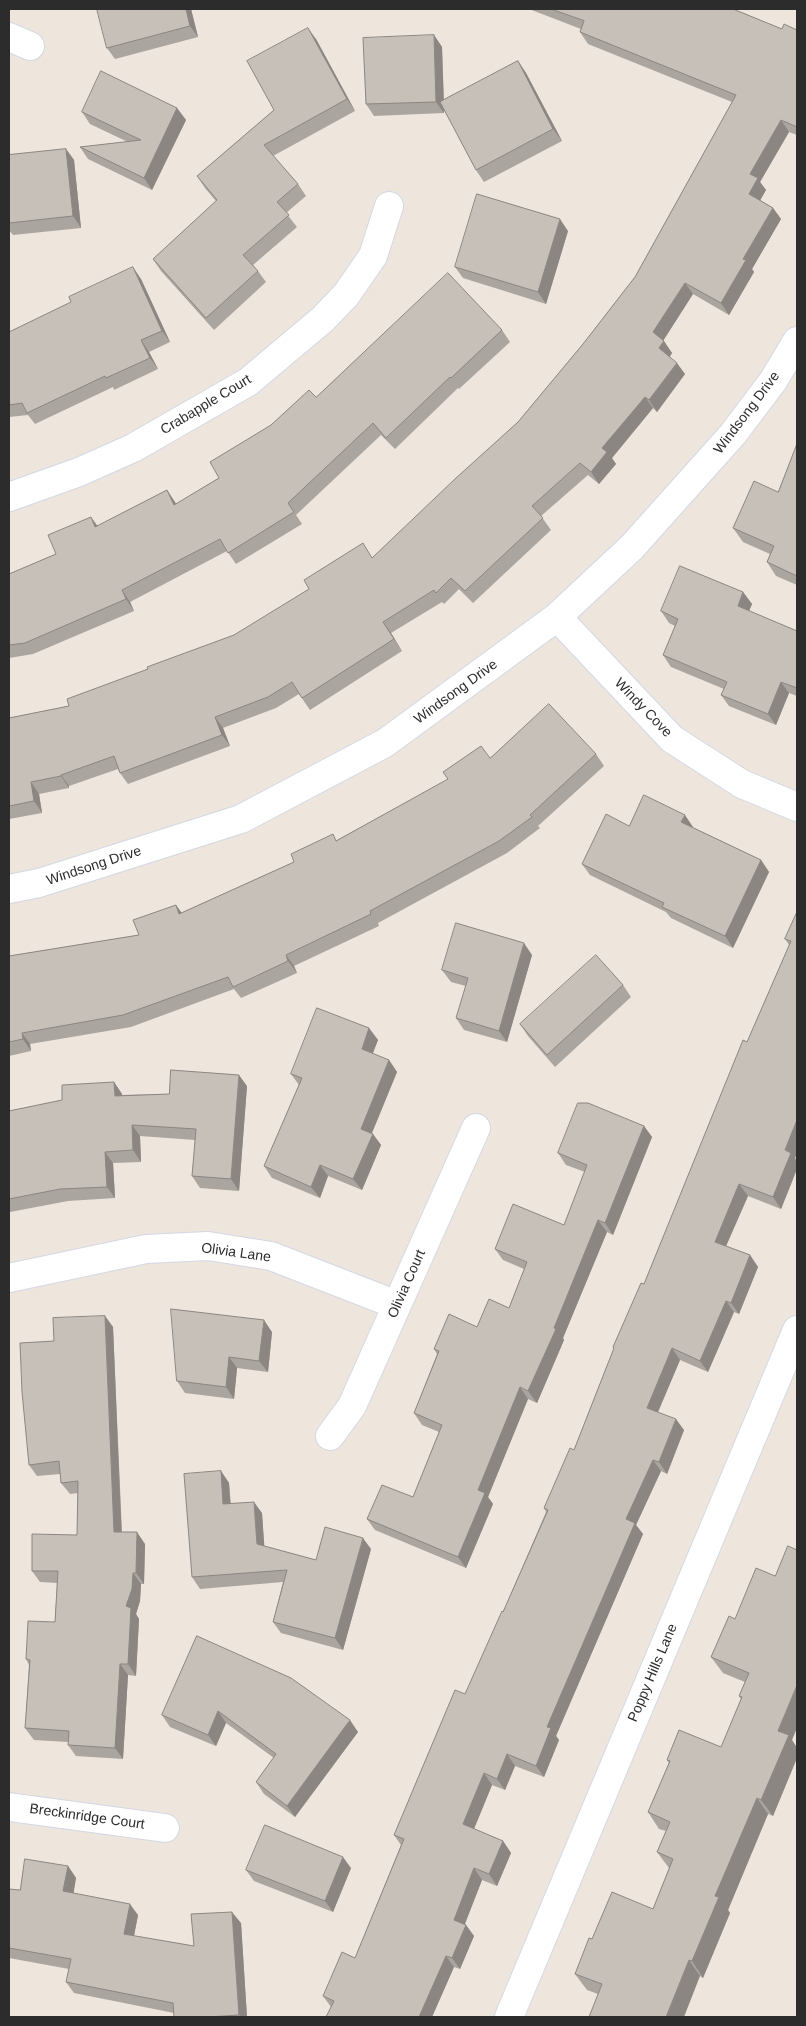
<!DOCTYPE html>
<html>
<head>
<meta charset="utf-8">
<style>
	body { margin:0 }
	#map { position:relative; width:806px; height:2026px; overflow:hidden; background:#eee5dd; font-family:Helvetica,sans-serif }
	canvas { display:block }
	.frame { position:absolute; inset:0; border:10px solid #2c2c2c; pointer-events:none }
</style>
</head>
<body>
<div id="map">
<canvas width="806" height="2026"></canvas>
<div class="frame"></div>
</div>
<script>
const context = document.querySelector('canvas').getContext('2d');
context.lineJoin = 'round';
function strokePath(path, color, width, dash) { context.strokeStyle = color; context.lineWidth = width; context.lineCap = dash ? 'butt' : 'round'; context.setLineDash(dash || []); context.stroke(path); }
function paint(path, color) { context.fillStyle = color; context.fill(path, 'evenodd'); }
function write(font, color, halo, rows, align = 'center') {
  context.font = font + ' Helvetica,sans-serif'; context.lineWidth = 4.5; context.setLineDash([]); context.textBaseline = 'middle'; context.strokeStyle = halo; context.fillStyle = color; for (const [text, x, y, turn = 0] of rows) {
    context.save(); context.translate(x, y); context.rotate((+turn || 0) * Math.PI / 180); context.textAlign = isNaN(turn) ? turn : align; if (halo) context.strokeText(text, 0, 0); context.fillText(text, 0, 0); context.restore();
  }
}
const minor = new Path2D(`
	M 9,37 L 30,46
	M 9,497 L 79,472 L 133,448 L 248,382 L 323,319 L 346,295 L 373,256 L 389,206
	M 557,617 L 672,739 L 742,784 L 797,807
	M 9,889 L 39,883 L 241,819 L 385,743 L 557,617 L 632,547 L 733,434 L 773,381 L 797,341
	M 9,1278 L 146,1249 L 208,1246 L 271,1256 L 397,1305
	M 330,1436 L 352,1406 L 476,1128
	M 9,1807 L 165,1828
	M 509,2017 L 797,1330`);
strokePath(minor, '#d2d8e5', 30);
strokePath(minor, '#fff', 28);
paint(new Path2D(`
	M 191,9 L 198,37 L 115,59 L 107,48 Z
	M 529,9 L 733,9 L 782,29 L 797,30 L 797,135 L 789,132 L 760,182 L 766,190 L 760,200 L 773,208 L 781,219 L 752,269 L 754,272 L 729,315 L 693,294 L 663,341 L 672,353 L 670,357 L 685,374 L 657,412 L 653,408 L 612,458 L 616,464 L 599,484 L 588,475 L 541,516 L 551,530 L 473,603 L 459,589 L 444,604 L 442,602 L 391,633 L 402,651 L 310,710 L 299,694 L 276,708 L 223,728 L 230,746 L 128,784 L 120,773 L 118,769 L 69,786 L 69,788 L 39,794 L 42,813 L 9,819 L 9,718 L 69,706 L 148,669 L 234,635 L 373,557 L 518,422 L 583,344 L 635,277 L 732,102 L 588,44 L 580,32 L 581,29 Z
	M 434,35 L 442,47 L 444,100 L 518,61 L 526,73 L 562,141 L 484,182 L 476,170 L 444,109 L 444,113 L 374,116 L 366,104 Z
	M 316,39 L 355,111 L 273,156 L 298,184 L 306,196 L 286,213 L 297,227 L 253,265 L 258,271 L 266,282 L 214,330 L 161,271 L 153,259 L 216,201 L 205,188 L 197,176 L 274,110 Z
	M 177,108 L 186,120 L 152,190 L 88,159 L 80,147 L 128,142 L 90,124 L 82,112 Z
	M 66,149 L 74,160 L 81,228 L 13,235 L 9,230 L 9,155 Z
	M 568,231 L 546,304 L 463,278 L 455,267 Z
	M 141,279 L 170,342 L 149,352 L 158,369 L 114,390 L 113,387 L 35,424 L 28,415 L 9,417 L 9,332 Z
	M 502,330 L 510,342 L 459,389 L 458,388 L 395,449 L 381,435 L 296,515 L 302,524 L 236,564 L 227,551 L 130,602 L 134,611 L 33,654 L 9,658 L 9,574 L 56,554 L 97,526 L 167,490 L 176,504 L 219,478 L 271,425 L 316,397 Z
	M 797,444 L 797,585 L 776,576 L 767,562 L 770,554 L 743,542 L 733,528 L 778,492 Z
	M 743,592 L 752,604 L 749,611 L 797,631 L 797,696 L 789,693 L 776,725 L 729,706 L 721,695 L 724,689 L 671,667 L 663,655 L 675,626 L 669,623 L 661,611 Z
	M 596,754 L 604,766 L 538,826 L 540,828 L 507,853 L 378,923 L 379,926 L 294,966 L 297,973 L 241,998 L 234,989 L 131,1027 L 30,1044 L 31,1051 L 9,1056 L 9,956 L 139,935 L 176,905 L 181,913 L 294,862 L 337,840 L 490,758 Z
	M 629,826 L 693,827 L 692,827 L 761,860 L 769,872 L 733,948 L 671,918 L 666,912 L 590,875 L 582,864 Z
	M 797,912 L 797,1153 L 795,1158 L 797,1162 L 797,1169 L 781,1209 L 748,1196 L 726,1246 L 750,1255 L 758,1267 L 739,1314 L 734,1312 L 708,1372 L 680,1360 L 658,1412 L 684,1430 L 667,1474 L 661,1471 L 636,1525 L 643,1534 L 556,1736 L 559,1740 L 544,1777 L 515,1766 L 505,1790 L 492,1785 L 474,1829 L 503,1841 L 511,1853 L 497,1886 L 482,1880 L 465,1924 L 474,1936 L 460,1969 L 454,1967 L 432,2017 L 326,2017 L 331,2007 L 323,1996 L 355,1958 L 401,1845 L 394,1835 L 465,1694 L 503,1612 L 546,1512 L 544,1508 L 574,1450 L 614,1348 L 613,1347 L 644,1284 L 789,945 L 785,939 Z
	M 532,955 L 507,1042 L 464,1030 L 456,1018 L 466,986 L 451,982 L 442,970 Z
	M 623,985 L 631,997 L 555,1067 L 528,1036 L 520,1024 Z
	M 369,1028 L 378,1040 L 372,1054 L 389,1060 L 397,1072 L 372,1133 L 381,1145 L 362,1190 L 328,1176 L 320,1198 L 272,1178 L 264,1166 L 299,1085 L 291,1074 Z
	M 114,1082 L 122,1094 L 122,1095 L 169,1094 L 247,1086 L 239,1191 L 200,1188 L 192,1176 L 195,1140 L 140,1136 L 141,1162 L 113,1163 L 115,1198 L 68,1201 L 10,1212 L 9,1210 L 9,1111 L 62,1100 Z
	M 644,1126 L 652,1137 L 613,1235 L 607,1232 L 563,1338 L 564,1340 L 537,1403 L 528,1399 L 488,1497 L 493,1504 L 466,1568 L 375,1530 L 367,1519 L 413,1497 L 439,1432 L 422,1425 L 414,1413 L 437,1354 L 434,1349 L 477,1327 L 509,1308 L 524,1269 L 503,1260 L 495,1249 L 564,1225 L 585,1172 L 566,1165 L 558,1153 Z
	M 105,1316 L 113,1327 L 122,1532 L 145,1544 L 144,1584 L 141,1584 L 140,1601 L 136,1614 L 139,1619 L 136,1676 L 128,1675 L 123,1759 L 76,1756 L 68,1745 L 68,1742 L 34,1740 L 25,1728 L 29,1665 L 26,1659 L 55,1622 L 57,1583 L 40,1582 L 32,1571 L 77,1535 L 78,1493 L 70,1494 L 61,1483 L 60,1474 L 37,1476 L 29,1465 L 54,1341 Z
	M 272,1332 L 268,1372 L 237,1368 L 234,1399 L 185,1393 L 177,1381 Z
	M 221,1471 L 229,1483 L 231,1504 L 262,1513 L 264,1546 L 316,1560 L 371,1549 L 343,1650 L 281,1633 L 273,1622 L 283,1582 L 200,1589 L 192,1577 Z
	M 729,1616 L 792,1740 L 797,1748 L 797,1758 L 773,1816 L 768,1814 L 728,1910 L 730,1913 L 703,1978 L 700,1976 L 598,1994 L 587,1990 L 575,1974 L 592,1939 L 653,1909 L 669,1868 L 657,1852 L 666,1831 L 659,1829 L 648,1812 L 669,1763 L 667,1760 L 721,1747 L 741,1699 L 739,1696 L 745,1682 L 723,1673 L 711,1657 Z
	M 197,1636 L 358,1732 L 295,1817 L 264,1794 L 256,1782 L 274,1758 L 226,1723 L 216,1746 L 170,1727 L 162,1715 Z
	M 68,1866 L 76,1878 L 73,1893 L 138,1915 L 134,1936 L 194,1946 L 241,1923 L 247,2017 L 174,2017 L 174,2013 L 74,1993 L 66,1982 L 69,1969 L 9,1958 L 9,1889 L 20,1890 Z
	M 351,1868 L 333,1912 L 254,1881 L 246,1870 Z`), '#aaa59f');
paint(new Path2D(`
	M 186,9 L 191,9 L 198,37 L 190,26 Z
	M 308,28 L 316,39 L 355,111 L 347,99 Z
	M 434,35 L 442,47 L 444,113 L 436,102 Z
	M 518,61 L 526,73 L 562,141 L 553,129 Z
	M 177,108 L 186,120 L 152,190 L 144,178 Z
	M 781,120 L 789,132 L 760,182 L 766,190 L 757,206 L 749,194 L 750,174 Z
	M 66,149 L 74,160 L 81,228 L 73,216 Z
	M 773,208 L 781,219 L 752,269 L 754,272 L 729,315 L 721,303 L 743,259 Z
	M 560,219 L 568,231 L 546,304 L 538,292 Z
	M 133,267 L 141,279 L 170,342 L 162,331 Z
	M 685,283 L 693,294 L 661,344 L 653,332 Z
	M 141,340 L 149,352 L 158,369 L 150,358 Z
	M 664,341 L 672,353 L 667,360 L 659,348 Z
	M 677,363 L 685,374 L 657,412 L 649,400 Z
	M 645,397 L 653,408 L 612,458 L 616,464 L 599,484 L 591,472 L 602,448 Z
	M 167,490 L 175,502 L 182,517 L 174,505 Z
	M 91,517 L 99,528 L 95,527 Z
	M 122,590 L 130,602 L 134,611 L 126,599 Z
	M 743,592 L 752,604 L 746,618 L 738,606 Z
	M 383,622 L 391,633 L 402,651 L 394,639 Z
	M 781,682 L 789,693 L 776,725 L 768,714 Z
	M 215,717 L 223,728 L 230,746 L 222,735 Z
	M 61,775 L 69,786 L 69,788 L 61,776 Z
	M 31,782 L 39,794 L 42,813 L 34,801 Z
	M 685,815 L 693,827 L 689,833 L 681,822 Z
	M 761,860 L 769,872 L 733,948 L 725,936 Z
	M 176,905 L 184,916 L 179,914 Z
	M 524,943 L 532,955 L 507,1042 L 499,1031 Z
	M 286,955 L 294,966 L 297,973 L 288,961 Z
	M 369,1028 L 378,1040 L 370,1061 L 362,1049 Z
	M 22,1033 L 30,1044 L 31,1051 L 23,1039 Z
	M 389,1060 L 397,1072 L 369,1140 L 361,1129 Z
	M 239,1075 L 247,1086 L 239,1191 L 231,1179 Z
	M 114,1082 L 122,1094 L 123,1107 L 115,1096 Z
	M 797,1120 L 797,1153 L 795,1158 L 797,1162 L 797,1169 L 781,1209 L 773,1197 L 785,1150 Z
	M 132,1125 L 140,1136 L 141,1162 L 133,1150 Z
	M 644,1126 L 652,1137 L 613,1235 L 605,1223 Z
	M 373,1134 L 381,1145 L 362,1190 L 353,1179 Z
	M 105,1152 L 113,1163 L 115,1198 L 107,1187 Z
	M 320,1165 L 328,1176 L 320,1198 L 311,1187 Z
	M 739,1184 L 748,1196 L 723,1253 L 715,1242 Z
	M 598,1220 L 607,1232 L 563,1338 L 564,1340 L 537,1403 L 528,1391 Z
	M 750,1255 L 758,1267 L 739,1314 L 731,1303 Z
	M 726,1301 L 734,1312 L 708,1372 L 700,1361 Z
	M 105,1316 L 113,1327 L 122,1543 L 114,1532 Z
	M 264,1320 L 272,1332 L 268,1372 L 259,1361 Z
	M 672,1348 L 680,1360 L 655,1419 L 647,1408 Z
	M 229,1357 L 237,1368 L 234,1399 L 226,1387 Z
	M 520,1387 L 528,1399 L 488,1497 L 493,1504 L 466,1568 L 458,1557 L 478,1490 Z
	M 676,1419 L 684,1430 L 667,1474 L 659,1462 Z
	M 653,1460 L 661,1471 L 636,1525 L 643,1534 L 556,1736 L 559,1740 L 544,1777 L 536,1766 L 547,1727 L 626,1519 Z
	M 221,1471 L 229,1483 L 231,1516 L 223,1504 Z
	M 254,1502 L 262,1513 L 265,1555 L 257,1544 Z
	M 137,1532 L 145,1544 L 144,1584 L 136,1573 Z
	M 363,1538 L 371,1549 L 343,1650 L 335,1638 Z
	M 133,1573 L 141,1584 L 140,1601 L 136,1614 L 139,1619 L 136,1676 L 128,1664 L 126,1606 Z
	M 120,1664 L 128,1675 L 123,1759 L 115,1748 Z
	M 797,1685 L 797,1728 L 792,1740 L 797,1748 L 797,1758 L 773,1816 L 761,1800 L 778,1731 Z
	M 218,1711 L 226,1723 L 216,1746 L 208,1735 Z
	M 350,1720 L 358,1732 L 295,1817 L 287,1806 Z
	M 507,1754 L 515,1766 L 505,1790 L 497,1779 Z
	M 484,1773 L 492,1785 L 471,1836 L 463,1824 Z
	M 757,1798 L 768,1814 L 728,1910 L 730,1913 L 703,1978 L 692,1961 L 715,1896 Z
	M 503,1841 L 511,1853 L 497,1886 L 489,1874 Z
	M 343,1857 L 351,1868 L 333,1912 L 325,1901 Z
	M 68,1866 L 76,1878 L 72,1903 L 63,1891 Z
	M 474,1868 L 482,1880 L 462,1931 L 454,1920 Z
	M 130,1904 L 138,1915 L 132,1946 L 124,1934 Z
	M 232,1912 L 241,1923 L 247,2017 L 241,2017 L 239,2015 Z
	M 466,1925 L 474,1936 L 460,1969 L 452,1958 Z
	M 446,1956 L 454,1967 L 432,2017 L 419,2017 Z
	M 689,1960 L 700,1976 L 684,2017 L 666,2017 Z`), '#8b8682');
const building = new Path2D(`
	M 97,9 L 186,9 L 190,26 L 107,48 Z
	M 551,9 L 733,9 L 782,29 L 784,24 L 797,30 L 797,127 L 781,120 L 750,174 L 758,178 L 749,194 L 773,208 L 743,259 L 746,260 L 721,303 L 685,283 L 653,332 L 664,341 L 659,348 L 677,363 L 649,400 L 645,397 L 602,448 L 607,452 L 591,472 L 580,463 L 532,506 L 543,518 L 465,591 L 451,578 L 436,593 L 434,590 L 383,622 L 394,639 L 302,698 L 292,682 L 268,697 L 215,717 L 222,735 L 120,773 L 114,756 L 61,775 L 61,776 L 31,782 L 34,801 L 9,806 L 9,718 L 69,706 L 67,699 L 148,669 L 147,667 L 234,635 L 309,589 L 304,580 L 363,543 L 372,558 L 456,478 L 518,422 L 583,344 L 635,277 L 736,95 L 580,32 L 584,21 Z
	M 308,28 L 347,99 L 264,145 L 298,184 L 277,202 L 289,215 L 243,255 L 258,271 L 206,318 L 153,259 L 217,200 L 197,176 L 274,110 L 247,61 Z
	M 434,35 L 436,102 L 366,104 L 363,38 Z
	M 518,61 L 553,129 L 476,170 L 440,102 Z
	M 101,71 L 177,108 L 144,178 L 80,147 L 141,140 L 82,112 Z
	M 66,149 L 73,216 L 9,223 L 9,155 Z
	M 477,194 L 560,219 L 538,292 L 455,267 Z
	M 133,267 L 162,331 L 141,340 L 150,358 L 106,378 L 105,376 L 27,413 L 22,403 L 9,405 L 9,332 L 71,302 L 69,297 Z
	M 448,273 L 502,330 L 451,378 L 450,377 L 386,438 L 373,423 L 288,503 L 294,512 L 228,553 L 220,539 L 122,590 L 126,599 L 25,643 L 9,645 L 9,574 L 56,554 L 48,535 L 91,517 L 95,527 L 167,490 L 174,505 L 219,478 L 210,462 L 271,425 L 309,390 L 316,397 Z
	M 797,444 L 797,576 L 767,562 L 774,546 L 733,528 L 754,481 L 778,492 Z
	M 680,566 L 743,592 L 738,606 L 797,631 L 797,688 L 781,682 L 768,714 L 721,695 L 727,682 L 663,655 L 678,619 L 661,611 Z
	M 549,704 L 596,754 L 530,815 L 532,817 L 499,841 L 370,911 L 371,914 L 286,955 L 288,961 L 233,987 L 228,977 L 123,1015 L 22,1033 L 23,1039 L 9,1042 L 9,956 L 139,935 L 133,920 L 176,905 L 179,914 L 294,862 L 291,854 L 333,834 L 336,841 L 448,779 L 443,772 L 481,746 L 490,758 Z
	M 644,795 L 685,815 L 681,822 L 761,860 L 725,936 L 662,907 L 664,903 L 582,864 L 606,814 L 629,826 Z
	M 797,912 L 797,1120 L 785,1150 L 791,1153 L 773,1197 L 739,1184 L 715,1242 L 750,1255 L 731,1303 L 726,1301 L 700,1361 L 672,1348 L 647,1408 L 676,1419 L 659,1462 L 653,1460 L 626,1519 L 635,1523 L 547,1727 L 551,1728 L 536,1766 L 507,1754 L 497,1779 L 484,1773 L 463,1824 L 503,1841 L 489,1874 L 474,1868 L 454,1920 L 466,1925 L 452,1958 L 446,1956 L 419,2017 L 326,2017 L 334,2001 L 323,1996 L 342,1952 L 355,1958 L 404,1839 L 394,1835 L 455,1690 L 465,1694 L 502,1611 L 503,1612 L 548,1510 L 544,1508 L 570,1448 L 574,1450 L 614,1348 L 613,1347 L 641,1283 L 644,1284 L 743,1040 L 747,1042 L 791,941 L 785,939 Z
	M 456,923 L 524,943 L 499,1031 L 456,1018 L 468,978 L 442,970 Z
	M 596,955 L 623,985 L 547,1055 L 520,1024 Z
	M 317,1008 L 369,1028 L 362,1049 L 389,1060 L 361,1129 L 373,1134 L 353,1179 L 320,1165 L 311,1187 L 264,1166 L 302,1078 L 291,1074 Z
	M 171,1070 L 239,1075 L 231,1179 L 192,1176 L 196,1129 L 132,1125 L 133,1150 L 105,1152 L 107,1187 L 60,1189 L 9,1199 L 9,1111 L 62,1100 L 62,1085 L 114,1082 L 115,1096 L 169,1094 Z
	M 578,1103 L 588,1103 L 644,1126 L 605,1223 L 598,1220 L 554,1328 L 556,1329 L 528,1391 L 520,1387 L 478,1490 L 485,1493 L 458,1557 L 367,1519 L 382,1485 L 413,1497 L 442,1425 L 414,1413 L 439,1351 L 434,1349 L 449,1314 L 477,1327 L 489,1299 L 509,1308 L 527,1262 L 495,1249 L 513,1204 L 564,1225 L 587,1165 L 558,1153 Z
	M 171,1309 L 264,1320 L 259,1361 L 229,1357 L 226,1387 L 177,1381 Z
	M 105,1316 L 114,1532 L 137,1532 L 136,1573 L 133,1573 L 132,1589 L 126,1606 L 131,1608 L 128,1664 L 120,1664 L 115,1748 L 68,1745 L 69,1731 L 25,1728 L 30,1660 L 26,1659 L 28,1621 L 55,1622 L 58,1571 L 32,1571 L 32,1534 L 77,1535 L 78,1481 L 61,1483 L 59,1461 L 29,1465 L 22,1392 L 20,1343 L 54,1341 L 53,1318 Z
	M 221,1471 L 223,1504 L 254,1502 L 257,1544 L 316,1560 L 325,1527 L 363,1538 L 335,1638 L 273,1622 L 287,1570 L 192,1577 L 184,1474 Z
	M 788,1546 L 797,1550 L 797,1685 L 778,1731 L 789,1735 L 761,1800 L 757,1798 L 715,1896 L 719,1897 L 692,1961 L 689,1960 L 666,2017 L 589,2017 L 602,1984 L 575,1974 L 589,1938 L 592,1939 L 612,1892 L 653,1909 L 673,1859 L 657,1852 L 670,1822 L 648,1812 L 670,1761 L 667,1760 L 679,1730 L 721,1747 L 742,1697 L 739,1696 L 749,1673 L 711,1657 L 729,1616 L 735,1619 L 756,1568 L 775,1576 Z
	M 197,1636 L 291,1678 L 350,1720 L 287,1806 L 256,1782 L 276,1754 L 218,1711 L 208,1735 L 162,1715 Z
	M 265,1825 L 343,1857 L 325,1901 L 246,1870 Z
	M 25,1859 L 68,1866 L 63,1891 L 130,1904 L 124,1934 L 194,1946 L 191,1914 L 232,1912 L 239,2015 L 208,2017 L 174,2017 L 173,2003 L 66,1982 L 71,1959 L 9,1948 L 9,1889 L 20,1890 Z`);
paint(building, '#c6c0b9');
strokePath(building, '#8b8682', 1);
write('14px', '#2c2c2c', '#fff', [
	["Crabapple Court",206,405,-31],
	["Windsong Drive",747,413,-53],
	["Windsong Drive",456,692,-36],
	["Windy Cove",643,708,46],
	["Windsong Drive",94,866,-18],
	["Olivia Lane",236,1253,8],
	["Olivia Court",407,1284,-66],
	["Poppy Hills Lane",653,1673,-67],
	["Breckinridge Court",87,1817,8]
]);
</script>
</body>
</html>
